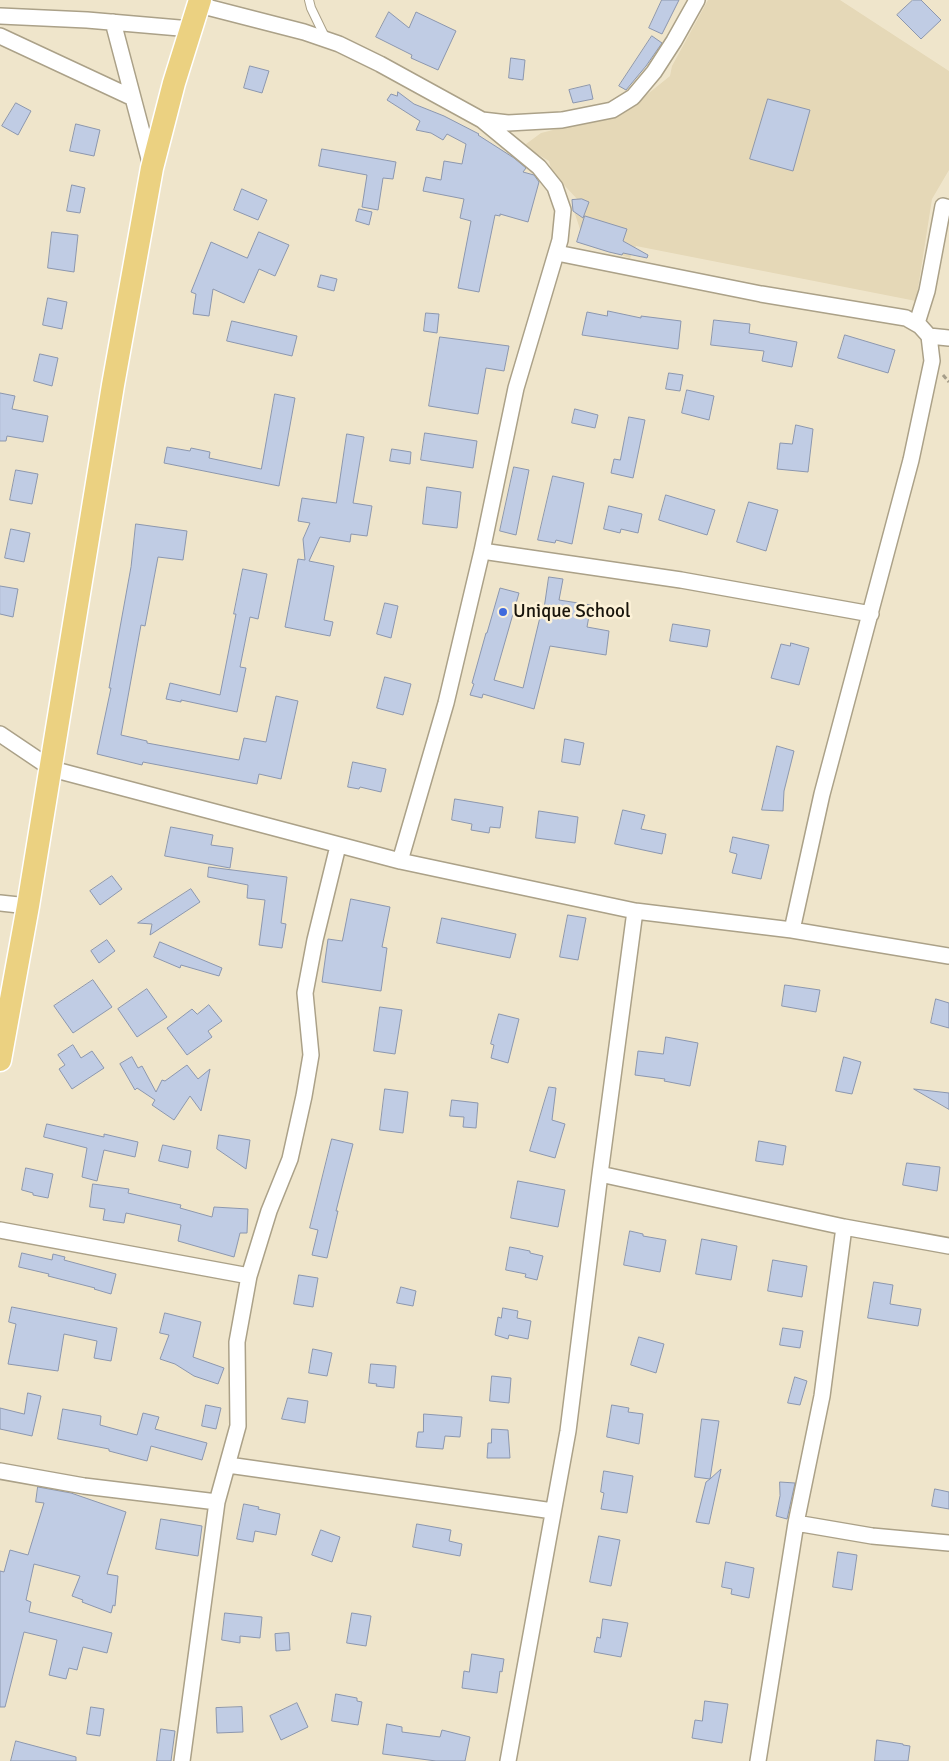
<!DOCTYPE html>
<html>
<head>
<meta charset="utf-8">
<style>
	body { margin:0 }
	canvas { display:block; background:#efe5cb }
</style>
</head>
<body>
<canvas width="949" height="1761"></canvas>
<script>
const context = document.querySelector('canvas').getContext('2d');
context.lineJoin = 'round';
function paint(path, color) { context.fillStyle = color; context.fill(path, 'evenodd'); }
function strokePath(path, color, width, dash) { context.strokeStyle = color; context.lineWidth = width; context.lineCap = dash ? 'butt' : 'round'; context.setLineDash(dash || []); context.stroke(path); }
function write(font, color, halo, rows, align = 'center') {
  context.font = font + ' Signika,sans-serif'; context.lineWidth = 5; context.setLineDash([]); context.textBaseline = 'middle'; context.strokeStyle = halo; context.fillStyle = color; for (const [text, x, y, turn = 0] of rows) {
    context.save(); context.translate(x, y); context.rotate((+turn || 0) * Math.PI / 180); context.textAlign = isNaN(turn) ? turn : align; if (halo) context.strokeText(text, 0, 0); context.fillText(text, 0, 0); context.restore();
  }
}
paint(new Path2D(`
	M 708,0 L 840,0 L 949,71 L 949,170 L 932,199 L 916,301 L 636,246 L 630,258 L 585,244 L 574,211 L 577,199 L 552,172 L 549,161 L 527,148 L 526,144 L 541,133 L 577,124 L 610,119 L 639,101 L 670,76 L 672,66 Z`), '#e5d8b7');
const building = new Path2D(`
	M 662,0 L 679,0 L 662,34 L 649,28 Z
	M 913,0 L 921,0 L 941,20 L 921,39 L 897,15 Z
	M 389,12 L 409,28 L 416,12 L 456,31 L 438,70 L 411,58 L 412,55 L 376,37 Z
	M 652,36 L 662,43 L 646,66 L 626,90 L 619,86 Z
	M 511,58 L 525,60 L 523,80 L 509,78 Z
	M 250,66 L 269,71 L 262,93 L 244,88 Z
	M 590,85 L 593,99 L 573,103 L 569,90 Z
	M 398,92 L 414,104 L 444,116 L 479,134 L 478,135 L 514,158 L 526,168 L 523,172 L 534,175 L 539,182 L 528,222 L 500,214 L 500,216 L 495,215 L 479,292 L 458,288 L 471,221 L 460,218 L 464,199 L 423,191 L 426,177 L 441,180 L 444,161 L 462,164 L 466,144 L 447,134 L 443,140 L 431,133 L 416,130 L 420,121 L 387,100 L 391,94 L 397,96 Z
	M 768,99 L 810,110 L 793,171 L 750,159 Z
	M 16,103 L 31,111 L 18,135 L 2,126 Z
	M 76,124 L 100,130 L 94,156 L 70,151 Z
	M 322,149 L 396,162 L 393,179 L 383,178 L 378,210 L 362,207 L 367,175 L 319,166 Z
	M 72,185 L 85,188 L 80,213 L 67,211 Z
	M 242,189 L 267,200 L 258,220 L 234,210 Z
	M 582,199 L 589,202 L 583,218 L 573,211 L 572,200 Z
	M 359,209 L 372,212 L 369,225 L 356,221 Z
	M 585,216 L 627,229 L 623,241 L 648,255 L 647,258 L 623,253 L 622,255 L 609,252 L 577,242 Z
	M 52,232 L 78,235 L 74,272 L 48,268 Z
	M 259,232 L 289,245 L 275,276 L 259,269 L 244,303 L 213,289 L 209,316 L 193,314 L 196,294 L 191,292 L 211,242 L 247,258 Z
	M 321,275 L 337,279 L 334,291 L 318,287 Z
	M 48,298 L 67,302 L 62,329 L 43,325 Z
	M 608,311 L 641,318 L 641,316 L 681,321 L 678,349 L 582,335 L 587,312 L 607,316 Z
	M 426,313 L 439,314 L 437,333 L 424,331 Z
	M 714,320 L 750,324 L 749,333 L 797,342 L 792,367 L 762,361 L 764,351 L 711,345 Z
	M 232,321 L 297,336 L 292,356 L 227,341 Z
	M 845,335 L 895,350 L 888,373 L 838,358 Z
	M 440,337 L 509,346 L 504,371 L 486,368 L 478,414 L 429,406 Z
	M 40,354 L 58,358 L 52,386 L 34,381 Z
	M 669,373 L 683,375 L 680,391 L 666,389 Z
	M 687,390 L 714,396 L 709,420 L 682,413 Z
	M 0,393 L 15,396 L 12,409 L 48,416 L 43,442 L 7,436 L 6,441 L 0,441 Z
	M 275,394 L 295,398 L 279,486 L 164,463 L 167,447 L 190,451 L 191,448 L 210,452 L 209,458 L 261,469 Z
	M 575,409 L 598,415 L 595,428 L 572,423 Z
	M 629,417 L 645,420 L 633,478 L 611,473 L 614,459 L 620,460 Z
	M 796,425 L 813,429 L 808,472 L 777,469 L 780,443 L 792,444 Z
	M 425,433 L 477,441 L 473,468 L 421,460 Z
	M 347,434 L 364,437 L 353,503 L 372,506 L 367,536 L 351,534 L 350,542 L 320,537 L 309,561 L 334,566 L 324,620 L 333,622 L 330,636 L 285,627 L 298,559 L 305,560 L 303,539 L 310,523 L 298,521 L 302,498 L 336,503 Z
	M 392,449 L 411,452 L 410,464 L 390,461 Z
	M 514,467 L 529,470 L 516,535 L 500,531 Z
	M 16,470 L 38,474 L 32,504 L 10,500 Z
	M 553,476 L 584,483 L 572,544 L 556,540 L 555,543 L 538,540 Z
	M 427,487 L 461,492 L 457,528 L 423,524 Z
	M 666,495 L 715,510 L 707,535 L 659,520 Z
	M 749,502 L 778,510 L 766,551 L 737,542 Z
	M 609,506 L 642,514 L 638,533 L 621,529 L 620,533 L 604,529 Z
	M 136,524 L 187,531 L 183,560 L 158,557 L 145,626 L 141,625 L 121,735 L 147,741 L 147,743 L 239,760 L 244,738 L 266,742 L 276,696 L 298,701 L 281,779 L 259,774 L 257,784 L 143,762 L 142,765 L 97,754 L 111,688 L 109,688 L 131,567 Z
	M 11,529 L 30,533 L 24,562 L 5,558 Z
	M 243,569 L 267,574 L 258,619 L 250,617 L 240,667 L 246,668 L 237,712 L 181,700 L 181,702 L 166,699 L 170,683 L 220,695 L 236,614 L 234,614 Z
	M 549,577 L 563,579 L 559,600 L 591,605 L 587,627 L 609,631 L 606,655 L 550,646 L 534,709 L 483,694 L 482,698 L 470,695 L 474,684 L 472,683 L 486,633 L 487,633 L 500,588 L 519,593 L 494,680 L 523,688 L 541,613 L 543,613 Z
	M 0,586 L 18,589 L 13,617 L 0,614 Z
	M 385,603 L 398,606 L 391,638 L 377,634 Z
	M 673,624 L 710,630 L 707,647 L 670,641 Z
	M 791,643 L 809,648 L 799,685 L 771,678 L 781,644 L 790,646 Z
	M 385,677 L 411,684 L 403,715 L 377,708 Z
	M 565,739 L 584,743 L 580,765 L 562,762 Z
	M 777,746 L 794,751 L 784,791 L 783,811 L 762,810 Z
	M 353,762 L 386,769 L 381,792 L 360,787 L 359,789 L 348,787 Z
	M 455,799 L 503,807 L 500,828 L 490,827 L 489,833 L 471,830 L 472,824 L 452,820 Z
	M 623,810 L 645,815 L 641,829 L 666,834 L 662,854 L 615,844 Z
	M 539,811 L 578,817 L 575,843 L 536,838 Z
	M 171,827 L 213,835 L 211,845 L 233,848 L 230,868 L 165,856 Z
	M 733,837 L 769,845 L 761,879 L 732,873 L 737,854 L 730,852 Z
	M 209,867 L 287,877 L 281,923 L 286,924 L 282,948 L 259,945 L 265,900 L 247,898 L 248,885 L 208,877 Z
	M 112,876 L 122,889 L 100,905 L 90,891 Z
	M 191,889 L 200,902 L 150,935 L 152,924 L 138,923 Z
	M 351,899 L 390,907 L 382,947 L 387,948 L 381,991 L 322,982 L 328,939 L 342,941 Z
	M 568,915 L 586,918 L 578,960 L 560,957 Z
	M 442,918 L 516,934 L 510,958 L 437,943 Z
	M 107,940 L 115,951 L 99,963 L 91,951 Z
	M 160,942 L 222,968 L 219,976 L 181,965 L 180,968 L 154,957 Z
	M 93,980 L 112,1007 L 73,1033 L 54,1006 Z
	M 785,985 L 820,990 L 816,1012 L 782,1006 Z
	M 147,989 L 167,1017 L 137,1037 L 118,1009 Z
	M 936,999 L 949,1003 L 949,1028 L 931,1023 Z
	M 209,1005 L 222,1021 L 208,1031 L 212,1037 L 187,1055 L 167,1028 L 192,1009 L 197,1014 Z
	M 380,1007 L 402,1010 L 395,1054 L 374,1051 Z
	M 499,1014 L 519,1019 L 508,1063 L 491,1058 L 494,1045 L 491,1044 Z
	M 666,1037 L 698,1043 L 690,1086 L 664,1081 L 665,1079 L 635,1075 L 638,1051 L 663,1054 Z
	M 73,1045 L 81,1058 L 92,1051 L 104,1068 L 72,1089 L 59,1069 L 65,1065 L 58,1055 Z
	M 132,1057 L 138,1068 L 142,1066 L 156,1092 L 162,1080 L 165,1081 L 187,1065 L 198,1079 L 210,1069 L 201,1111 L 190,1096 L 174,1120 L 152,1105 L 155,1100 L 137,1088 L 135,1090 L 120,1064 Z
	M 844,1057 L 861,1062 L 852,1094 L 836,1091 Z
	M 549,1087 L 556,1088 L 552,1120 L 565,1124 L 555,1158 L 530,1151 Z
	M 385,1089 L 408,1092 L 403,1133 L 380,1130 Z
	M 914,1089 L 949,1093 L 949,1109 Z
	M 452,1100 L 478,1103 L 476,1128 L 463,1127 L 464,1117 L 450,1116 Z
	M 47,1124 L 104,1137 L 104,1134 L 138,1142 L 135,1157 L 104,1150 L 97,1181 L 82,1177 L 87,1148 L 44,1137 Z
	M 219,1135 L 250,1140 L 246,1169 L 217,1149 Z
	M 332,1139 L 353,1144 L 336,1211 L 338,1211 L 327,1258 L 312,1255 L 318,1230 L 310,1228 Z
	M 759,1141 L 786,1146 L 783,1165 L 756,1161 Z
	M 163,1145 L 191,1151 L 188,1168 L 159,1161 Z
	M 907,1163 L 940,1167 L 937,1191 L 903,1185 Z
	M 26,1168 L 53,1174 L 48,1198 L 33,1195 L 33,1193 L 22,1190 Z
	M 518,1181 L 565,1190 L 558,1227 L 511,1218 Z
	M 93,1184 L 129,1189 L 128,1193 L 181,1205 L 180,1208 L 212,1217 L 214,1207 L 248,1209 L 247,1233 L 240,1233 L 234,1257 L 178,1241 L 181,1225 L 126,1213 L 124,1223 L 103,1220 L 105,1209 L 90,1207 Z
	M 630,1231 L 643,1234 L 643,1236 L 666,1240 L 660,1272 L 624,1265 Z
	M 702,1239 L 737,1246 L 731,1280 L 696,1274 Z
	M 510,1247 L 530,1251 L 530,1253 L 543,1256 L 537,1280 L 525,1277 L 526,1274 L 506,1270 Z
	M 22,1253 L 52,1260 L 53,1254 L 65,1257 L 64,1260 L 116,1274 L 111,1294 L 94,1289 L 95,1288 L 48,1276 L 49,1274 L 19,1267 Z
	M 773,1260 L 807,1266 L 802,1297 L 768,1291 Z
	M 299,1275 L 318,1278 L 313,1307 L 294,1304 Z
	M 874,1282 L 893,1285 L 890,1304 L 921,1309 L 918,1326 L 868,1318 Z
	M 401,1287 L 416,1291 L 413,1306 L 397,1303 Z
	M 12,1307 L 117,1328 L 111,1361 L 94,1358 L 97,1341 L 64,1334 L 58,1371 L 8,1364 L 16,1324 L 9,1322 Z
	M 503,1308 L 518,1311 L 517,1318 L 531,1321 L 528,1339 L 509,1335 L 508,1339 L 495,1335 L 498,1317 L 501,1318 Z
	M 165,1313 L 201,1322 L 193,1357 L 224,1368 L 218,1384 L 194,1376 L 175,1364 L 160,1359 L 169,1335 L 160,1333 Z
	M 783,1328 L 803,1331 L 800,1348 L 780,1345 Z
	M 639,1337 L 664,1344 L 656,1373 L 631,1365 Z
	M 313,1349 L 332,1353 L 327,1376 L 309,1373 Z
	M 371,1364 L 396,1366 L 394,1388 L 376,1386 L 377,1384 L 369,1383 Z
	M 492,1376 L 511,1378 L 509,1403 L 490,1401 Z
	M 795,1377 L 807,1381 L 800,1405 L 788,1403 Z
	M 28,1393 L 41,1396 L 32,1436 L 0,1429 L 0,1408 L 24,1414 Z
	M 288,1398 L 308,1401 L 305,1423 L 282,1419 Z
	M 206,1405 L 221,1408 L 216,1429 L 202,1426 Z
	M 612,1405 L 629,1408 L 628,1412 L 643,1414 L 639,1444 L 607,1437 Z
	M 63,1409 L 101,1416 L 100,1425 L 137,1435 L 143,1413 L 159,1417 L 155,1429 L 207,1443 L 202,1460 L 151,1446 L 147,1461 L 109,1451 L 109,1449 L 58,1439 Z
	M 424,1414 L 462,1417 L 460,1437 L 445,1436 L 443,1449 L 416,1447 L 418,1432 L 423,1432 Z
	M 702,1419 L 719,1421 L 710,1479 L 721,1469 L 709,1524 L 696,1522 L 706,1482 L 710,1479 L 695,1477 Z
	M 492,1429 L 508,1430 L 510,1458 L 487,1458 L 488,1443 L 491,1443 Z
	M 604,1471 L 633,1476 L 627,1513 L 601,1509 L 604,1493 L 601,1492 Z
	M 780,1482 L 795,1483 L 787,1519 L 776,1516 L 780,1496 Z
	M 38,1487 L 71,1493 L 126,1512 L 107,1574 L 118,1576 L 115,1606 L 113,1605 L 111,1613 L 82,1602 L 83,1600 L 72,1596 L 80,1576 L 34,1564 L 26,1600 L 31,1602 L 29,1612 L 112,1633 L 107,1653 L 83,1647 L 77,1670 L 69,1668 L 66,1679 L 49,1675 L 57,1640 L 24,1632 L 5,1707 L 0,1707 L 0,1571 L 4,1572 L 10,1550 L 28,1555 L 44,1503 L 36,1502 Z
	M 935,1489 L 949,1492 L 949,1509 L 932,1506 Z
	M 244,1504 L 259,1507 L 258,1509 L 280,1514 L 276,1535 L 255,1531 L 253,1542 L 237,1539 Z
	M 161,1519 L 202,1526 L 198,1556 L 156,1549 Z
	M 417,1524 L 451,1530 L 449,1541 L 462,1544 L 460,1556 L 413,1547 Z
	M 321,1530 L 340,1537 L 332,1562 L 312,1555 Z
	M 599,1536 L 620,1540 L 611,1586 L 590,1582 Z
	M 838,1552 L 857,1555 L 852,1590 L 833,1587 Z
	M 726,1562 L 754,1568 L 749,1598 L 731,1594 L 732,1589 L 722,1587 Z
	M 225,1613 L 262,1617 L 260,1638 L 240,1636 L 240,1643 L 222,1640 Z
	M 352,1613 L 371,1616 L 366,1646 L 347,1643 Z
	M 603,1619 L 628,1623 L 621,1657 L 594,1652 L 597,1637 L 600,1638 Z
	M 289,1633 L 290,1650 L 276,1651 L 275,1634 Z
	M 472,1654 L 504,1659 L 502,1672 L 500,1671 L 497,1693 L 462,1688 L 464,1671 L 469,1672 Z
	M 336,1694 L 357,1698 L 357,1701 L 362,1702 L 358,1725 L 332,1721 Z
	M 705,1701 L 728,1704 L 722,1743 L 692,1738 L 695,1720 L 702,1721 Z
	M 297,1703 L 308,1727 L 281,1740 L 270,1716 Z
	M 91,1707 L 104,1709 L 100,1736 L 87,1734 Z
	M 242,1707 L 243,1732 L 217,1733 L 216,1708 Z
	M 387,1724 L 402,1727 L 402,1732 L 440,1737 L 442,1730 L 470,1737 L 465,1761 L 436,1761 L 383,1754 Z
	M 161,1729 L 175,1731 L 171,1761 L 157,1761 Z
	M 877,1740 L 903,1744 L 903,1745 L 910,1746 L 908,1761 L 875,1761 Z
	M 16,1741 L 76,1757 L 76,1761 L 11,1761 Z`);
paint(building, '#c0cce4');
strokePath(building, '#8c97ae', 1);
const service = new Path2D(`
	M 309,0 L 311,8 L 325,37`);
const minor = new Path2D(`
	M 199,5 L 304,32 L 339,44 L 380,64 L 482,120 L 508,123 L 562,120 L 612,110 L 633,97 L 654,72 L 674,41 L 697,0
	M 0,16 L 87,20 L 191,29
	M 113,22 L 151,166
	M 0,36 L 133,98
	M 557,253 L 761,294 L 906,318 L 920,326 L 929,336 L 932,361 L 911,460 L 822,794 L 792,930
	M 917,323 L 927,291 L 943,206 L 949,208
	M 929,336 L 949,338
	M 482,551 L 681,580 L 871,614
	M 0,734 L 52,769 L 400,861 L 635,911 L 792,930 L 949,956
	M 400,861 L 446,703 L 482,551 L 516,388 L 560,240 L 563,210 L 555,187 L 539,167 L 482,120
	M 0,903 L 28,906
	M 600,1174 L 844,1227 L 949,1246
	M 0,1230 L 249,1276
	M 228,1465 L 553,1511
	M 0,1471 L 84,1486 L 217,1502
	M 796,1523 L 872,1536 L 949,1543
	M 182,1761 L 217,1502 L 238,1426 L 237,1342 L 249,1276 L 269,1211 L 290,1159 L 304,1096 L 311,1055 L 305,993 L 315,940 L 338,846
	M 508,1761 L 568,1431 L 600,1174 L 635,911
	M 758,1761 L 796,1523 L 822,1396 L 844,1227`);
const primary = new Path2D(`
	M 0,1060 L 28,906 L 113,385 L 152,168 L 174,83 L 200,0`);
strokePath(service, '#aba188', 10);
strokePath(minor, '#aba188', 18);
strokePath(primary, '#fff', 25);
strokePath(new Path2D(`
	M 943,375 L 949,382`), '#a69e8a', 3, [5, 2.5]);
strokePath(service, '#fff', 8);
strokePath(minor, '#fff', 15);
strokePath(primary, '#ebd181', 22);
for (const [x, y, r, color] of [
	[503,612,5,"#406bdd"]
]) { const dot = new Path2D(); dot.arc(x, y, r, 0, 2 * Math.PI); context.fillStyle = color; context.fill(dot); strokePath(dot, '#fdf2d8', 2); }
write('19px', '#19150c', '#fdf2d8', [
	["Unique School",513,612]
], 'left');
</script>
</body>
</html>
